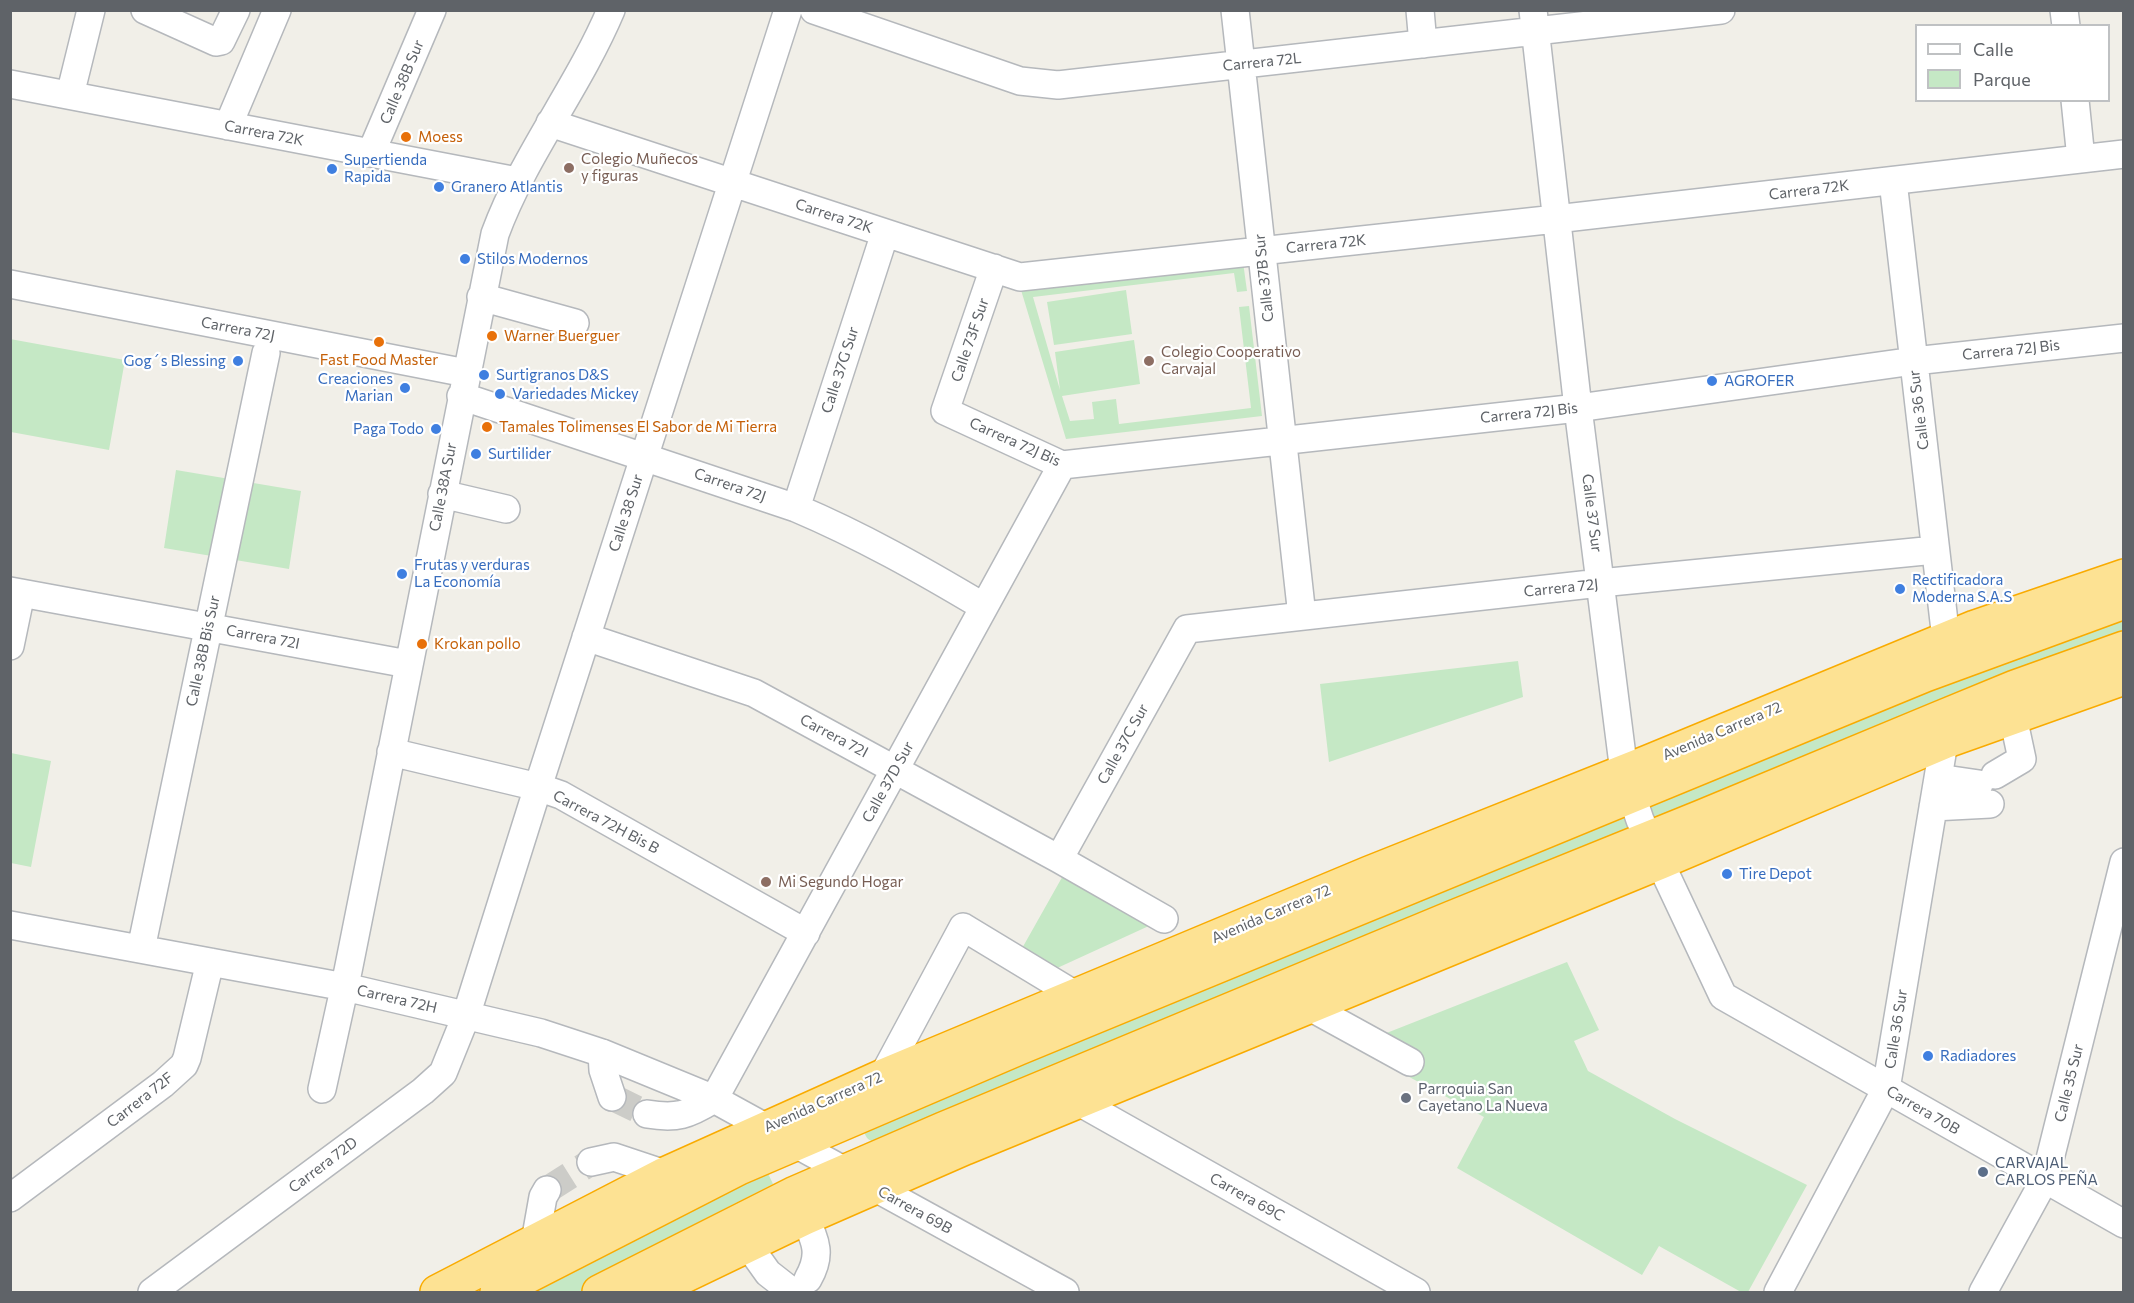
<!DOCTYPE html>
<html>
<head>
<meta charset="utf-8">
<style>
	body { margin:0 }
	#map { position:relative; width:2134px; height:1303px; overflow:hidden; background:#f1efe8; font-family:Commissioner,sans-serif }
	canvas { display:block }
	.frame { position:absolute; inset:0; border:12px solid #5f6368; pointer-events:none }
	.legend { position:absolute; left:1915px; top:24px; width:195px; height:78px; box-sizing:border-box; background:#fff; border:2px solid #bfc1c3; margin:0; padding:8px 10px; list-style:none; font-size:18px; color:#5f6368 }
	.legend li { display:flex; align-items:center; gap:12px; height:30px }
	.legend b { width:30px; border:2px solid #bfc1c3 }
</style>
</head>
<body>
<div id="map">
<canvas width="2134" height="1303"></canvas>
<div class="frame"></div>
<ul class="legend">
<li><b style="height:8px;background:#fff"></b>Calle</li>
<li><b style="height:16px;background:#c5e8c5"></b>Parque</li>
</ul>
</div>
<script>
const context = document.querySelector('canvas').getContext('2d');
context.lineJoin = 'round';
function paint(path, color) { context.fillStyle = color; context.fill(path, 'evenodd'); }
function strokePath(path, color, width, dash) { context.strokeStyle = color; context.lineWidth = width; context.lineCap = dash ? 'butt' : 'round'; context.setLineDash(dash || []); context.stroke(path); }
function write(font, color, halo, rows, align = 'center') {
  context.font = font + ' Commissioner,sans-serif'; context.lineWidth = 4.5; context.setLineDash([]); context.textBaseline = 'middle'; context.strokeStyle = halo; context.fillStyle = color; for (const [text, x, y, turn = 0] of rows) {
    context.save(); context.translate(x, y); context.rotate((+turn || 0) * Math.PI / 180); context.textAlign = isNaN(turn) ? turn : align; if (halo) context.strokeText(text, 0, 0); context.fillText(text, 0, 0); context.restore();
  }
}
paint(new Path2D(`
	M 1243,262 L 1247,291 L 1237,292 L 1234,273 L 1033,297 L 1060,390 L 1055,352 L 1134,340 L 1140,384 L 1062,396 L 1070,421 L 1094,419 L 1092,402 L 1116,399 L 1119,424 L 1251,408 L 1239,307 L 1249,306 L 1262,416 L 1066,439 L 1021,290 Z
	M 1126,290 L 1132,334 L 1054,345 L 1047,302 Z
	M 10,339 L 125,360 L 109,450 L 11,432 Z
	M 176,470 L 301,491 L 289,569 L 164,548 Z
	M 2123,609 L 2123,637 L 1652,824 L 1642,798 Z
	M 1518,661 L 1523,697 L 1329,762 L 1320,684 Z
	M 11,753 L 51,761 L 31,867 L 11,863 Z
	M 1624,807 L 1633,832 L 874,1142 C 868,1140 865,1137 864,1130 Z
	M 1069,865 L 1164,919 L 1042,975 L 1016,959 Z
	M 1567,962 L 1599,1030 L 1574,1041 L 1588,1071 L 1675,1119 L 1807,1185 L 1748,1292 L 1741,1292 L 1659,1246 L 1642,1275 L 1457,1168 L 1484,1117 L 1370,1056 L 1384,1034 Z
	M 766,1169 L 773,1184 L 677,1233 L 657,1254 L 583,1292 L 527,1292 Z`), '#c5e8c5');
strokePath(new Path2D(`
	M 612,1097 L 647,1114
	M 547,1190 L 591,1162`), '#ccccc8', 27, [27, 14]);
const minor = new Path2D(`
	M 145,10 L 216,42 L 221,41 L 236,10
	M 814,10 L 1020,81 L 1058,85 L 1721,10
	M 1235,10 L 1302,616
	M 1420,10 L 1423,44
	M 1533,10 L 1578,408 L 1624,772 L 1640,820 L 1723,996 L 2124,1224
	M 2064,10 L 2066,26
	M 10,84 L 517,181
	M 70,95 L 91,10
	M 2075,100 L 2081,159
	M 550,123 L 1020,277 L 1556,219 L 2124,154
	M 228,126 L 277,10
	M 371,153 L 432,10
	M 1893,181 L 1946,639
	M 994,268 L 945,411 L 1062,465 L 1578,408 L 1914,361 L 2124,338
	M 10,284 L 466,373
	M 481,297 L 575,323
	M 461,396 L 796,508 C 862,536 922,570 984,607
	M 442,494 L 506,509
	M 796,508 L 885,233
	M 10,591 L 408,664
	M 586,637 L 754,693 L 1059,859 L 1164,919
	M 10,646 L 21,593
	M 391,752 L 538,787 L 561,795 L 806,933
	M 1995,775 L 2022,759 L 2013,717
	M 1938,778 L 1979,784
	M 1933,807 L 1990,804
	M 1059,859 L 1187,629 L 1600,583 L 1935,550
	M 10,925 L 345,987 L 541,1033 L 602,1053 L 714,1099 L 1065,1292
	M 141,949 L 266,353
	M 1310,1007 L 1410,1062
	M 602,1053 L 603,1070 L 612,1097
	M 883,1076 L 963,927 L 1077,996
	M 322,1089 L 348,971 L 495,234 C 524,155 578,88 611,10
	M 1079,1102 L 1416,1292
	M 647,1114 C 677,1119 688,1115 714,1099 L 1062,465
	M 591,1162 L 614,1157 L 665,1174
	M 10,1198 L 163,1084 L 184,1065 L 187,1058 L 210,962
	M 805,1218 C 816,1242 822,1255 808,1279
	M 535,1242 L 543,1197 L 547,1190
	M 748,1245 L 768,1273 L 791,1291
	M 152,1292 L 423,1091 L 443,1073 L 466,1016 L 538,787 L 788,10
	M 1778,1292 L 1886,1089 L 1944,742
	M 1983,1292 L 2045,1179 L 2124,862`);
const highway = new Path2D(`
	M 437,1292 L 665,1174 L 883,1076 L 1369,873 L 1648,762 L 1975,627 L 2124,576
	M 497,1292 L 739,1168 L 1019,1048 L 1925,675 L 2124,602
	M 599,1292 L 793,1194 L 943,1129 L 1451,918 L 1701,817 L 1937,719 L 2015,687 L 2124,648
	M 651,1292 L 805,1218 L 965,1148 L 1661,862 L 1944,742 L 2124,678`);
strokePath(minor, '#b5b8bc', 30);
strokePath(highway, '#f9ab00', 36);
strokePath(minor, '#fff', 27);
strokePath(highway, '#fde293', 33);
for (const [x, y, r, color] of [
	[406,137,6,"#e8710a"],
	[569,168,6,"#8d6e63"],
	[332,169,6,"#3f7fe0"],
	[439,187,6,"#3f7fe0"],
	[465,259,6,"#3f7fe0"],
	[492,336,6,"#e8710a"],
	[379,342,6,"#e8710a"],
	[238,361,6,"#3f7fe0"],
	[1149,361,6,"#8d6e63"],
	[484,375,6,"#3f7fe0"],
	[1712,381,6,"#3f7fe0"],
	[405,388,6,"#3f7fe0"],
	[500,394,6,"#3f7fe0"],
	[487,427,6,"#e8710a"],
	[436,429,6,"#3f7fe0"],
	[476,454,6,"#3f7fe0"],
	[402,574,6,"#3f7fe0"],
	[1900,589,6,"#3f7fe0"],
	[422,644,6,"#e8710a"],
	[1727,874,6,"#3f7fe0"],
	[766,882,6,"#8d6e63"],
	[1928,1056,6,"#3f7fe0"],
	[1406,1098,6,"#6b7280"],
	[1983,1172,6,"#5c6f8a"]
]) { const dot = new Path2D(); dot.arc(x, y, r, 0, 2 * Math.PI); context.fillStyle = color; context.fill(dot); strokePath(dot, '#fff', 2); }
write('15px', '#5f6368', '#fff', [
	["Carrera 72L",1262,62,-6],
	["Calle 38B Sur",402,82,-67],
	["Carrera 72K",264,133,11],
	["Carrera 72K",1809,190,-7],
	["Carrera 72K",834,216,18],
	["Carrera 72K",1326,244,-6],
	["Calle 37B Sur",1264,278,-96],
	["Carrera 72J",238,329,11],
	["Calle 73F Sur",970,340,-71],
	["Carrera 72J Bis",2011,350,-6],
	["Calle 37G Sur",840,370,-72],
	["Calle 36 Sur",1919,410,-97],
	["Carrera 72J Bis",1529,413,-6],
	["Carrera 72J Bis",1015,442,24],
	["Carrera 72J",730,485,19],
	["Calle 38A Sur",443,487,-79],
	["Calle 38 Sur",626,513,-72],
	["Calle 37 Sur",1592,513,83],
	["Carrera 72J",1561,588,-6],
	["Carrera 72I",263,637,11],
	["Calle 38B Bis Sur",203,651,-78],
	["Avenida Carrera 72",1722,731,-23],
	["Carrera 72I",834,736,28],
	["Calle 37C Sur",1123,744,-61],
	["Calle 37D Sur",888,782,-61],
	["Carrera 72H Bis B",606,822,28],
	["Avenida Carrera 72",1271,914,-23],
	["Carrera 72H",397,999,13],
	["Calle 36 Sur",1896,1029,-81],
	["Calle 35 Sur",2069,1083,-76],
	["Carrera 72F",140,1100,-38],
	["Avenida Carrera 72",823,1102,-24],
	["Carrera 70B",1923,1110,30],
	["Carrera 72D",323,1165,-37],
	["Carrera 69C",1247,1197,29],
	["Carrera 69B",915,1210,29]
]);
write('15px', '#c56008', '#fff', [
	["Moess",418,137],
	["Warner Buerguer",504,336],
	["Fast Food Master",379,360,"center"],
	["Tamales Tolimenses El Sabor de Mi Tierra",499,427],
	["Krokan pollo",434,644]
], 'left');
write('15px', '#785e54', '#fff', [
	["Colegio Muñecos",581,159],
	["y figuras",581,176],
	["Colegio Cooperativo",1161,352],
	["Carvajal",1161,369],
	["Mi Segundo Hogar",778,882]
], 'left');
write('15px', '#366cbe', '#fff', [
	["Supertienda",344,160],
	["Rapida",344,177],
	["Granero Atlantis",451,187],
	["Stilos Modernos",477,259],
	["Gog´s Blessing",226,361,"right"],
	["Surtigranos D&S",496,375],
	["Creaciones",393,379,"right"],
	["Marian",393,396,"right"],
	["AGROFER",1724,381],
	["Variedades Mickey",512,394],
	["Paga Todo",424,429,"right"],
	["Surtilider",488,454],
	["Frutas y verduras",414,565],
	["La Economía",414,582],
	["Rectificadora",1912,580],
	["Moderna S.A.S",1912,597],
	["Tire Depot",1739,874],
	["Radiadores",1940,1056]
], 'left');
write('15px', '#5b616d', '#fff', [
	["Parroquia San",1418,1089],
	["Cayetano La Nueva",1418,1106]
], 'left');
write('15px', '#4e5e75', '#fff', [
	["CARVAJAL",1995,1163],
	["CARLOS PEÑA",1995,1180]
], 'left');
</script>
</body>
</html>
